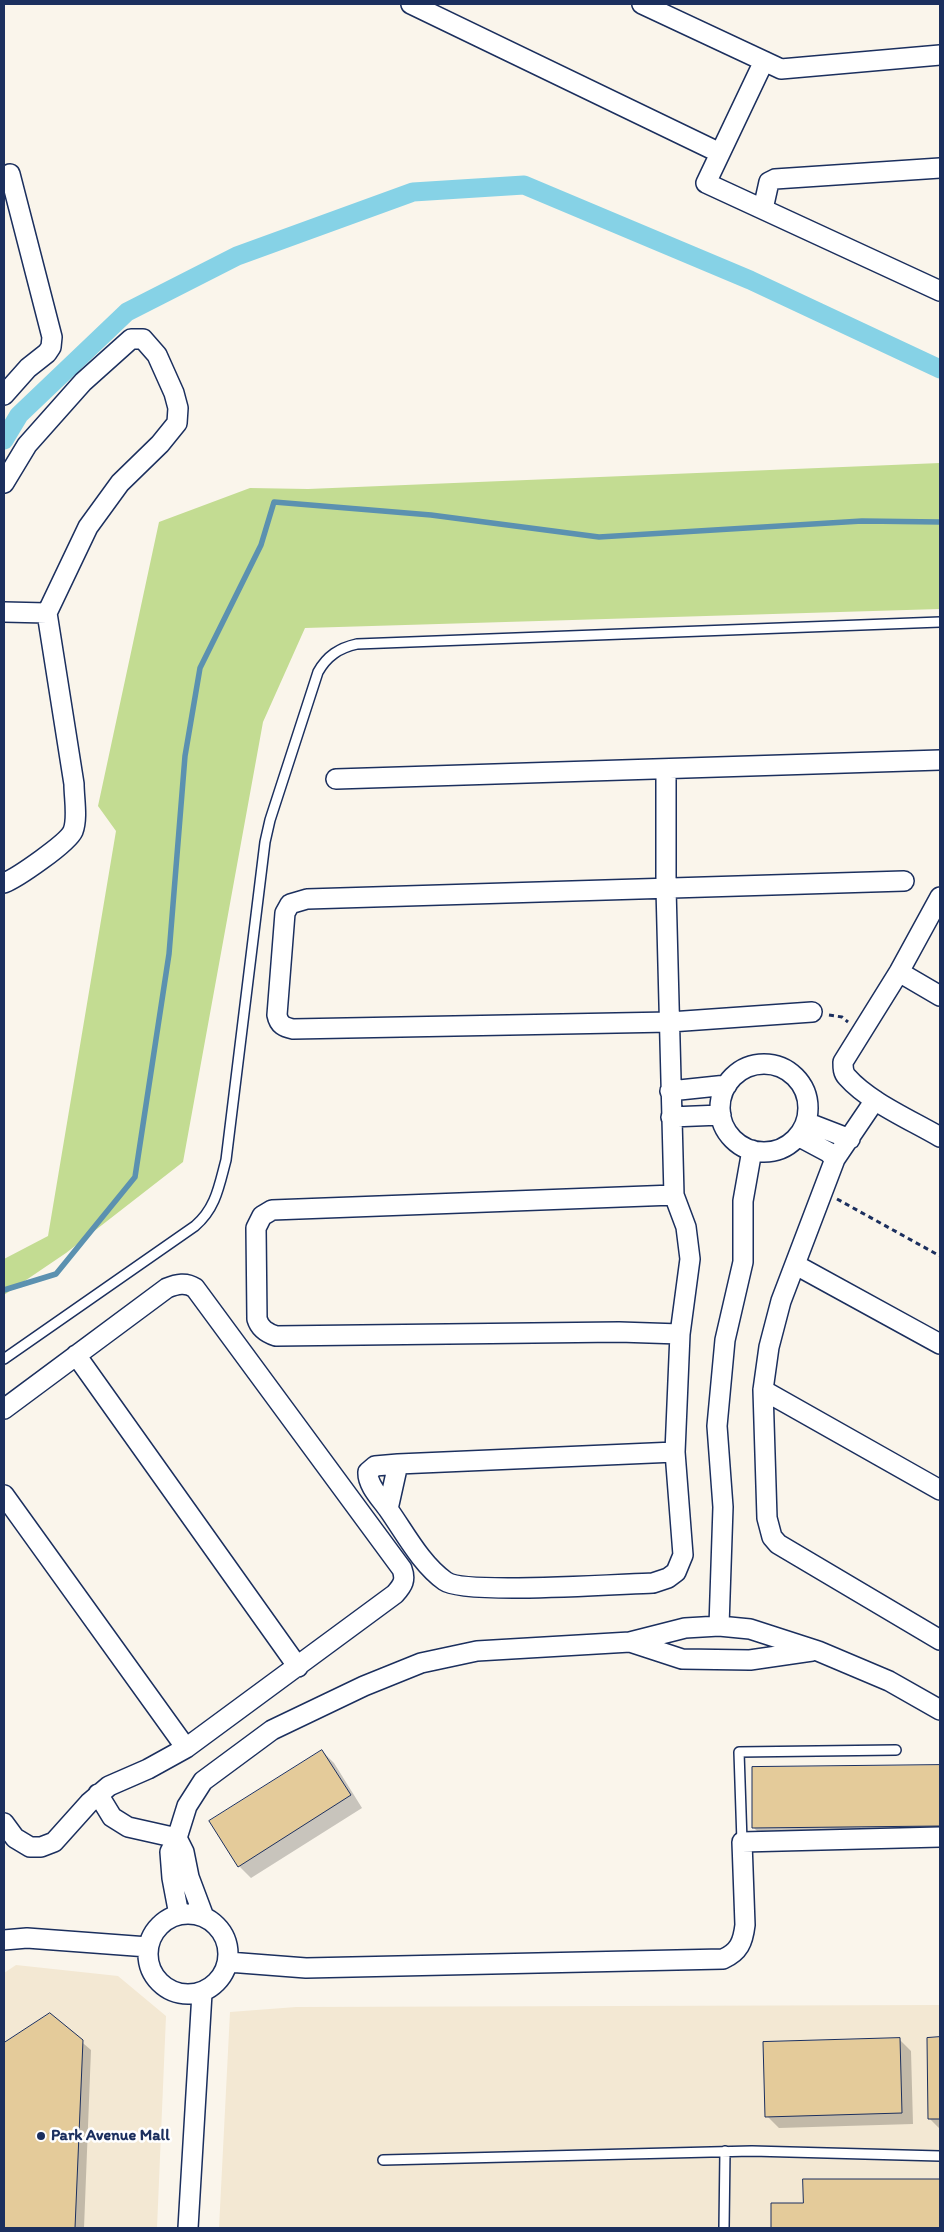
<!DOCTYPE html>
<html>
<head>
<meta charset="utf-8">
<style>
	body { margin:0 }
	#map { position:relative; width:944px; height:2232px; overflow:hidden; background:#faf5eb; font-family:Itim,sans-serif }
	canvas { display:block }
	.frame { position:absolute; inset:0; border:5px solid #1b2f5e; pointer-events:none }
</style>
</head>
<body>
<div id="map">
<canvas width="944" height="2232"></canvas>
<div class="frame"></div>
</div>
<script>
const context = document.querySelector('canvas').getContext('2d');
context.lineJoin = 'round';
function paint(path, color) { context.fillStyle = color; context.fill(path, 'evenodd'); }
function strokePath(path, color, width, dash) { context.strokeStyle = color; context.lineWidth = width; context.lineCap = dash ? 'butt' : 'round'; context.setLineDash(dash || []); context.stroke(path); }
function write(font, color, halo, rows, align = 'center') {
  context.font = font + ' Itim,sans-serif'; context.lineWidth = 5; context.setLineDash([]); context.textBaseline = 'middle'; context.strokeStyle = halo; context.fillStyle = color; for (const [text, x, y, turn = 0] of rows) {
    context.save(); context.translate(x, y); context.rotate((+turn || 0) * Math.PI / 180); context.textAlign = isNaN(turn) ? turn : align; if (halo) context.strokeText(text, 0, 0); context.fillText(text, 0, 0); context.restore();
  }
}
paint(new Path2D(`
	M 16,1965 L 118,1976 L 166,2016 L 157,2228 L 4,2228 L 4,1973 Z
	M 940,2005 L 940,2228 L 219,2228 L 230,2012 L 296,2007 Z`), '#f3e8d3');
paint(new Path2D(`
	M 940,463 L 940,609 L 305,628 L 263,722 L 183,1162 L 66,1253 L 4,1295 L 4,1259 L 48,1236 L 116,831 L 98,806 L 159,522 L 250,488 L 308,489 Z`), '#c3dc92');
paint(new Path2D(`
	M 322,1751 L 334,1763 L 362,1808 L 251,1878 L 239,1866 Z
	M 940,1766 L 940,1838 L 766,1840 L 754,1828 L 753,1768 Z
	M 50,2015 L 91,2050 L 84,2228 L 4,2228 L 4,2045 Z
	M 899,2039 L 911,2051 L 913,2124 L 779,2128 L 767,2116 Z
	M 928,2039 L 940,2039 L 940,2129 L 929,2118 Z
	M 804,2180 L 940,2180 L 940,2228 L 772,2228 L 772,2204 L 804,2204 Z`), '#0003');
strokePath(new Path2D(`
	M 4,1290 L 56,1274 L 135,1177 L 169,954 L 185,756 L 200,668 L 261,545 L 274,502 L 431,515 L 599,537 L 862,521 L 940,522`), '#5b91b0', 5.5);
strokePath(new Path2D(`
	M 4,440 L 19,415 L 127,312 L 237,256 L 413,192 L 524,185 L 750,280 L 940,369`), '#86d2e6', 19);
const building = new Path2D(`
	M 322,1750 L 351,1795 L 238,1867 L 209,1821 Z
	M 940,1765 L 940,1826 L 752,1828 L 752,1767 Z
	M 50,2013 L 83,2040 L 75,2228 L 4,2228 L 4,2043 Z
	M 940,2037 L 940,2119 L 928,2119 L 927,2038 Z
	M 900,2038 L 902,2113 L 765,2117 L 763,2042 Z
	M 803,2179 L 940,2179 L 940,2228 L 771,2228 L 771,2203 L 803,2203 Z`);
paint(building, '#e4cb9a');
strokePath(building, '#1b2f5e', 1);
const lane = new Path2D(`
	M 4,1359 L 195,1226 C 216,1208 219,1186 226,1160 L 265,842 L 270,820 L 318,672 C 327,656 339,648 357,644 L 940,622
	M 742,1842 L 739,1752 L 896,1750
	M 383,2160 L 752,2151 L 940,2156
	M 724,2228 L 725,2151`);
const street = new Path2D(`
	M 411,4 L 720,153
	M 642,4 L 781,69 L 940,55
	M 764,61 L 706,183 L 940,291
	M 763,209 L 769,182 L 775,179 L 940,168
	M 4,395 L 28,368 L 47,353 L 51,347 L 52,337 L 10,174
	M 4,483 L 27,445 L 83,382 L 131,339 L 143,339 L 157,355 L 174,393 L 178,408 L 177,423 L 160,444 L 120,483 L 88,527 L 47,613 L 74,784 C 74,798 78,818 73,831 C 68,843 17,878 4,883
	M 4,612 L 47,613
	M 666,769 L 666,888 L 674,1195 L 686,1227 L 690,1259 L 680,1334 L 675,1452 L 683,1555 L 676,1572 L 668,1578 L 653,1583 C 619,1584 464,1595 445,1581 C 421,1564 405,1533 388,1509 L 398,1464 L 675,1452
	M 336,779 L 940,760
	M 940,897 L 899,972 L 843,1062 C 843,1068 843,1073 847,1077 C 869,1102 911,1120 940,1137
	M 899,972 L 940,996
	M 812,1012 L 670,1022 L 293,1029 C 284,1027 279,1025 277,1015 L 285,913 L 290,904 L 307,899 L 904,881
	M720 1108a44 44 0 1 1 88 0a44 44 0 1 1-88 0Z
	M 670,1091 L 727,1085
	M 875,1100 L 835,1159 L 781,1301 L 769,1347 L 763,1390 L 767,1518 L 772,1537 L 778,1544 L 940,1640
	M 671,1117 L 721,1115
	M 806,1122 L 850,1139
	M 798,1136 L 828,1152 L 835,1159
	M 674,1195 L 272,1210 L 262,1216 L 256,1228 L 257,1319 C 260,1329 267,1333 276,1336 L 619,1332 L 680,1334
	M 796,1265 L 940,1344
	M 76,1355 L 298,1667
	M 763,1390 L 940,1490
	M 4,1409 L 167,1288 C 177,1284 186,1282 195,1288 L 402,1569 C 406,1580 403,1585 395,1594 L 186,1748 L 148,1769 L 109,1786 L 89,1803 L 54,1842 L 41,1847 L 30,1847 L 15,1838 L 4,1823
	M 4,1495 L 186,1748
	M 388,1509 C 381,1499 367,1485 368,1472 L 375,1466 L 398,1464
	M 719,1626 L 723,1507 L 717,1426 L 725,1340 L 743,1262 L 743,1201 L 752,1150
	M 630,1642 L 682,1659 L 750,1660 L 812,1651
	M 98,1794 L 112,1817 L 128,1827 L 177,1838
	M 177,1838 L 184,1852 L 189,1877 L 204,1917
	M148 1954a40 40 0 1 1 80 0a40 40 0 1 1-80 0Z
	M 179,1915 L 172,1878 L 170,1852 L 177,1838 L 187,1806 L 203,1781 L 272,1730 L 364,1686 L 421,1663 L 477,1651 L 630,1642 L 685,1628 L 719,1626 L 750,1629 L 818,1651 L 889,1681 L 940,1710
	M 4,1940 L 27,1938 L 148,1947
	M 228,1962 L 306,1968 L 723,1959 C 739,1952 743,1942 745,1925 L 742,1842 L 940,1837
	M 188,2228 L 202,1993`);
strokePath(lane, '#1b2f5e', 12);
strokePath(street, '#1b2f5e', 22);
strokePath(new Path2D(`
	M 829,1015 L 842,1017 L 848,1022
	M 837,1199 L 940,1256`), '#1b2f5e', 3, [5, 4]);
strokePath(lane, '#fff', 9);
strokePath(street, '#fff', 19);
for (const [x, y, r, color] of [
	[41,2136,5,"#1b2f5e"]
]) { const dot = new Path2D(); dot.arc(x, y, r, 0, 2 * Math.PI); context.fillStyle = color; context.fill(dot); strokePath(dot, '#fff', 2); }
write('bold 16px', '#1b2f5e', '#fff', [
	["Park Avenue Mall",51,2136]
], 'left');
</script>
</body>
</html>
